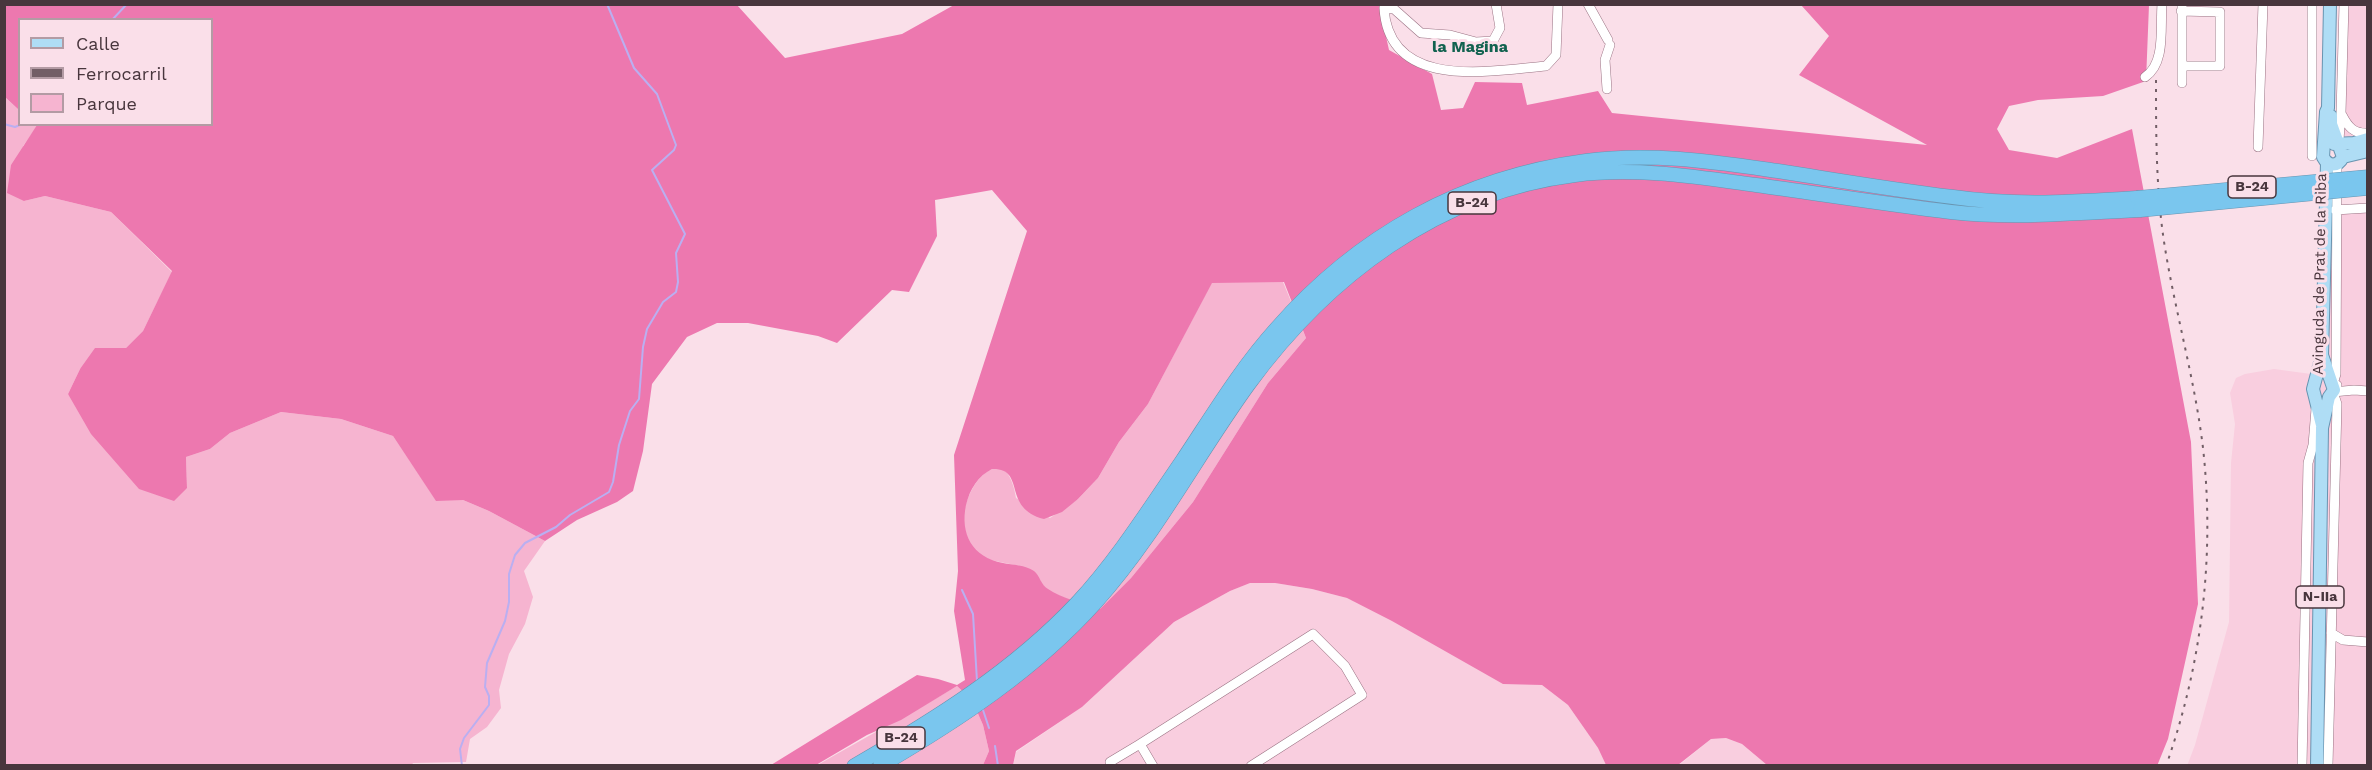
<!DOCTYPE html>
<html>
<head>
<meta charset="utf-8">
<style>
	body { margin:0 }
	#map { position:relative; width:2372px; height:770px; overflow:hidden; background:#fadfe9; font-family:"Work Sans",sans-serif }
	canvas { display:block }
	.frame { position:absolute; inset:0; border:6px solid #48363d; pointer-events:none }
	.legend { position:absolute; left:18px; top:18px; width:195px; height:108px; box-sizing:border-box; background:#fadfe9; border:2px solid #b39ba4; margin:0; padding:8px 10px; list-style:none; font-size:18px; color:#48363d }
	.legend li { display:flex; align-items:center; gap:12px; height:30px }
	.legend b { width:30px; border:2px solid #b39ba4 }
</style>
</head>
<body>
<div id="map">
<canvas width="2372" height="770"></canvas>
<div class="frame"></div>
<ul class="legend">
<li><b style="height:8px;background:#afddf5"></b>Calle</li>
<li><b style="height:8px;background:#725e66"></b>Ferrocarril</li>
<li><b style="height:16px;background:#f6b4d0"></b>Parque</li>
</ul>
</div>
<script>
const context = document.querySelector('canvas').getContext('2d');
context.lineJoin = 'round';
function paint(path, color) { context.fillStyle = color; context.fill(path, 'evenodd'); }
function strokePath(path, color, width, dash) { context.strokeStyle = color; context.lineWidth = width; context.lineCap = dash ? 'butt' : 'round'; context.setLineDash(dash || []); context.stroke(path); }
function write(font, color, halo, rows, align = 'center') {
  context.font = font + ' "Work Sans",sans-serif'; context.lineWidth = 6; context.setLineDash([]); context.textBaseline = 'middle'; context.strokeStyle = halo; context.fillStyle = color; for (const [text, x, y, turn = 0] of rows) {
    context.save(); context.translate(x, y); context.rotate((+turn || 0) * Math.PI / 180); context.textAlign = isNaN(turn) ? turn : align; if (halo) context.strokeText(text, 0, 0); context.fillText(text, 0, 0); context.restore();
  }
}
paint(new Path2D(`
	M 2339,5 L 2367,5 L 2367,158 L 2346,160 L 2336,127 Z
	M 2367,203 L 2367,765 L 2187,766 L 2195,745 L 2229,622 L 2231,463 L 2235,424 L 2230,393 L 2236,378 L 2245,374 L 2274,369 L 2311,374 L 2344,205 Z
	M 1249,583 L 1275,583 L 1312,589 L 1347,598 L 1527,683 L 1542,685 L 1568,705 L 1598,748 L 1606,765 L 1013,766 L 1016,752 L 1082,707 L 1174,622 L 1230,591 Z
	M 1726,738 L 1742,744 L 1767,765 L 1678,766 L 1711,739 Z`), '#f9cedf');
paint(new Path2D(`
	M 5,97 L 19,110 L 20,124 L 38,125 L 23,146 L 24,201 L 45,196 L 111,212 L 172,272 L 143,331 L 126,348 L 80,369 L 68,394 L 187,488 L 186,457 L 210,449 L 230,433 L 281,412 L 341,419 L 393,436 L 436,500 L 463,500 L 489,511 L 545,541 L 524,571 L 533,597 L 525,624 L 509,654 L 499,690 L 501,708 L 487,727 L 470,739 L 466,762 L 413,763 L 411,766 L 5,765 Z
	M 1212,282 L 1283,282 L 1306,338 L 1268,383 L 1193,502 L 1131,578 L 1100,609 C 1083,604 1063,599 1048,590 C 1040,584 1039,574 1030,570 C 1013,561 989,565 974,550 C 938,515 1004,420 1016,498 L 1050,518 L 1078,499 L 1098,478 L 1119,442 L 1148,404 Z
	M 957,686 L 972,700 L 983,725 L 989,751 L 983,765 L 816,766 C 863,738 911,714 957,686 Z`), '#f6b4d0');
paint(new Path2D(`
	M 4,5 L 737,5 L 785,58 L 902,34 L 954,5 L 1379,5 L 1389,50 L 1432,74 L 1441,110 L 1463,108 L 1475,82 L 1522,83 L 1527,105 L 1598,91 L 1612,113 L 1927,145 L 1799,75 L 1829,36 L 1801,5 L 2149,5 L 2146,81 L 2103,96 L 2038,100 L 2009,106 L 1997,129 L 2009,150 L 2057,158 L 2132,129 L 2191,442 L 2198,604 L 2168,739 L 2157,766 L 1767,765 L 1742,744 L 1726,738 L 1711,739 L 1678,765 L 1606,765 L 1598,748 L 1568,705 L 1542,685 L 1503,684 L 1392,621 L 1347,598 L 1312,589 L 1275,583 L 1250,583 L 1230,591 L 1174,622 L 1082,707 L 1016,751 L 1013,765 L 983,765 L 989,751 L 983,725 L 972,700 L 957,686 L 901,720 L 867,735 L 816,765 L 771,765 L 917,675 L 938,679 L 957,685 L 965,680 L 954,611 L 958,571 L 954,455 L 1027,231 L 992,190 L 935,200 L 937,236 L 909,292 L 892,290 L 837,343 L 818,336 L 748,323 L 717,323 L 687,337 L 652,384 L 643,451 L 633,491 L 617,502 L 577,520 L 545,541 L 489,511 L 463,500 L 436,501 L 393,436 L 341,419 L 281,412 L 230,433 L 210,449 L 186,457 L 187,488 L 174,501 L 139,489 L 91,434 L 68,394 L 80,369 L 95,348 L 126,348 L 143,331 L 172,271 L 111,212 L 45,196 L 24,201 L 7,193 L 11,165 L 37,125 L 212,124 L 212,20 L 20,20 L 19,110 L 5,97 ZM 1284,282 L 1306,338 L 1268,383 L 1193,502 L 1131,578 L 1100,609 C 1085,604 1061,598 1048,589 C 1041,585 1040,576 1034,571 C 1025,565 1013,565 1003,563 C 972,557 960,534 966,505 C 970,489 978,476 992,469 C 1027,468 1001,508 1044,519 L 1062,512 L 1078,499 L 1098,478 L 1119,442 L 1148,404 L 1212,283 Z`), '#ed78af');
strokePath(new Path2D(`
	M 112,20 L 127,4
	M 4,124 L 15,127 L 22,124
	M 962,590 L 973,614 L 977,681
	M 982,707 L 989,728
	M 995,746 L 998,766
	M 462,766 L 460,749 L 464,738 L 489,705 L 489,696 L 485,687 L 487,663 L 505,621 L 509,602 L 509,574 L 515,555 L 525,543 L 556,527 L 570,515 L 609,492 L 613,482 L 619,445 L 630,411 L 639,399 L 643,347 L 647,329 L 663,302 L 676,292 L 678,282 L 676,253 L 685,234 L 652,170 L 674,150 L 676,145 L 657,94 L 634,68 L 607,4`), '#baaff1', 2);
const minor = new Path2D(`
	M 1496,4 L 1500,28 L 1493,41 L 1476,42 L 1450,35 L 1421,33 L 1394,9 L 1384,8 C 1389,91 1490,71 1546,66 L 1556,55 L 1558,4
	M 1588,4 L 1608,40
	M 2182,4 L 2182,83
	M 2181,11 L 2220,12 L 2220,66 L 2182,66
	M 2145,77 C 2166,63 2160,28 2162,4
	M 1607,89 L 1605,60 L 1610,45
	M 2342,115 C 2348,127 2354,134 2368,133
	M 2339,140 L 2341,113 L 2344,4
	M 2258,147 L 2263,4
	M 2312,156 L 2312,4
	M 2337,164 L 2336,374 L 2333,384 L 2337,385
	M 2335,210 L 2368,208
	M 2331,633 L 2343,640 L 2368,642
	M 1110,762 L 1140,744
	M 1153,766 L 1140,744 L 1313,634 L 1345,666 L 1362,695 L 1251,766
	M 2302,766 L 2308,463 L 2313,445 L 2316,409
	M 2328,766 L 2337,404 L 2333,392 L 2354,390 L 2368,391`);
const major = new Path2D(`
	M 2330,4 L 2328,108 L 2326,112 L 2323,157 C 2328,167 2338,167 2343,157
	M 2331,116 L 2331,124 L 2343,157
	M 2334,144 L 2354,143 L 2368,139
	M 2343,157 L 2368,151
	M 2322,425 L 2313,389 L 2322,355 L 2327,163
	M 2317,766 L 2322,428 L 2329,397 L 2334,390 L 2322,355`);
const highway = new Path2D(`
	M 854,766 C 934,720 1013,671 1077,603 C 1117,560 1149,509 1182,461 C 1212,416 1240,369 1276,329 C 1358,235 1463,177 1586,161 C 1651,152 1714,162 1778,171 C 1836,180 1894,190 1953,197 C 2014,206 2076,202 2137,198
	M 880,766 C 959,720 1035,670 1096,602 C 1155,536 1196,457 1248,385 C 1327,277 1438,192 1575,175 C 1636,167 1697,177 1756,185 C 1821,194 1886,204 1951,212 C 2013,219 2077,213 2140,210`);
strokePath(minor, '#9a7283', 10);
strokePath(major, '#6894b0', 14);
strokePath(highway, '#6894b0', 15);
strokePath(minor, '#fff', 9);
strokePath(major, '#afddf5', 12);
strokePath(highway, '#7ac6ee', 14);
strokePath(new Path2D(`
	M 2156,80 C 2156,136 2156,193 2165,248 C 2176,315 2195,381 2203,448 C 2215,555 2202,664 2166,766`), '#725e66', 2, [3, 6]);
const highwayBridge = new Path2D(`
	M 2137,198 L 2368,177
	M 2140,210 L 2368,188`);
strokePath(highwayBridge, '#6894b0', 15, []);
strokePath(highwayBridge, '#7ac6ee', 14);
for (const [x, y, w] of [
	[2252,187,48],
	[1472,203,48],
	[2320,597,48],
	[901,738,48]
]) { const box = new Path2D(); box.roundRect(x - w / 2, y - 11, w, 22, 4.5); context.fillStyle = '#fadfe9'; context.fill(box); strokePath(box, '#48363d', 1.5); }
write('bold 14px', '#48363d', null, [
	["B-24",2252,187],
	["B-24",1472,203],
	["N-IIa",2320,597],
	["B-24",901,738]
]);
write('15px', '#48363d', '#fadfe9', [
	["Avinguda de Prat de la Riba",2320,274,-89]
]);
write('bold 16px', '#11624f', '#fadfe9', [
	["la Magina",1470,47]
]);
</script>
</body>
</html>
